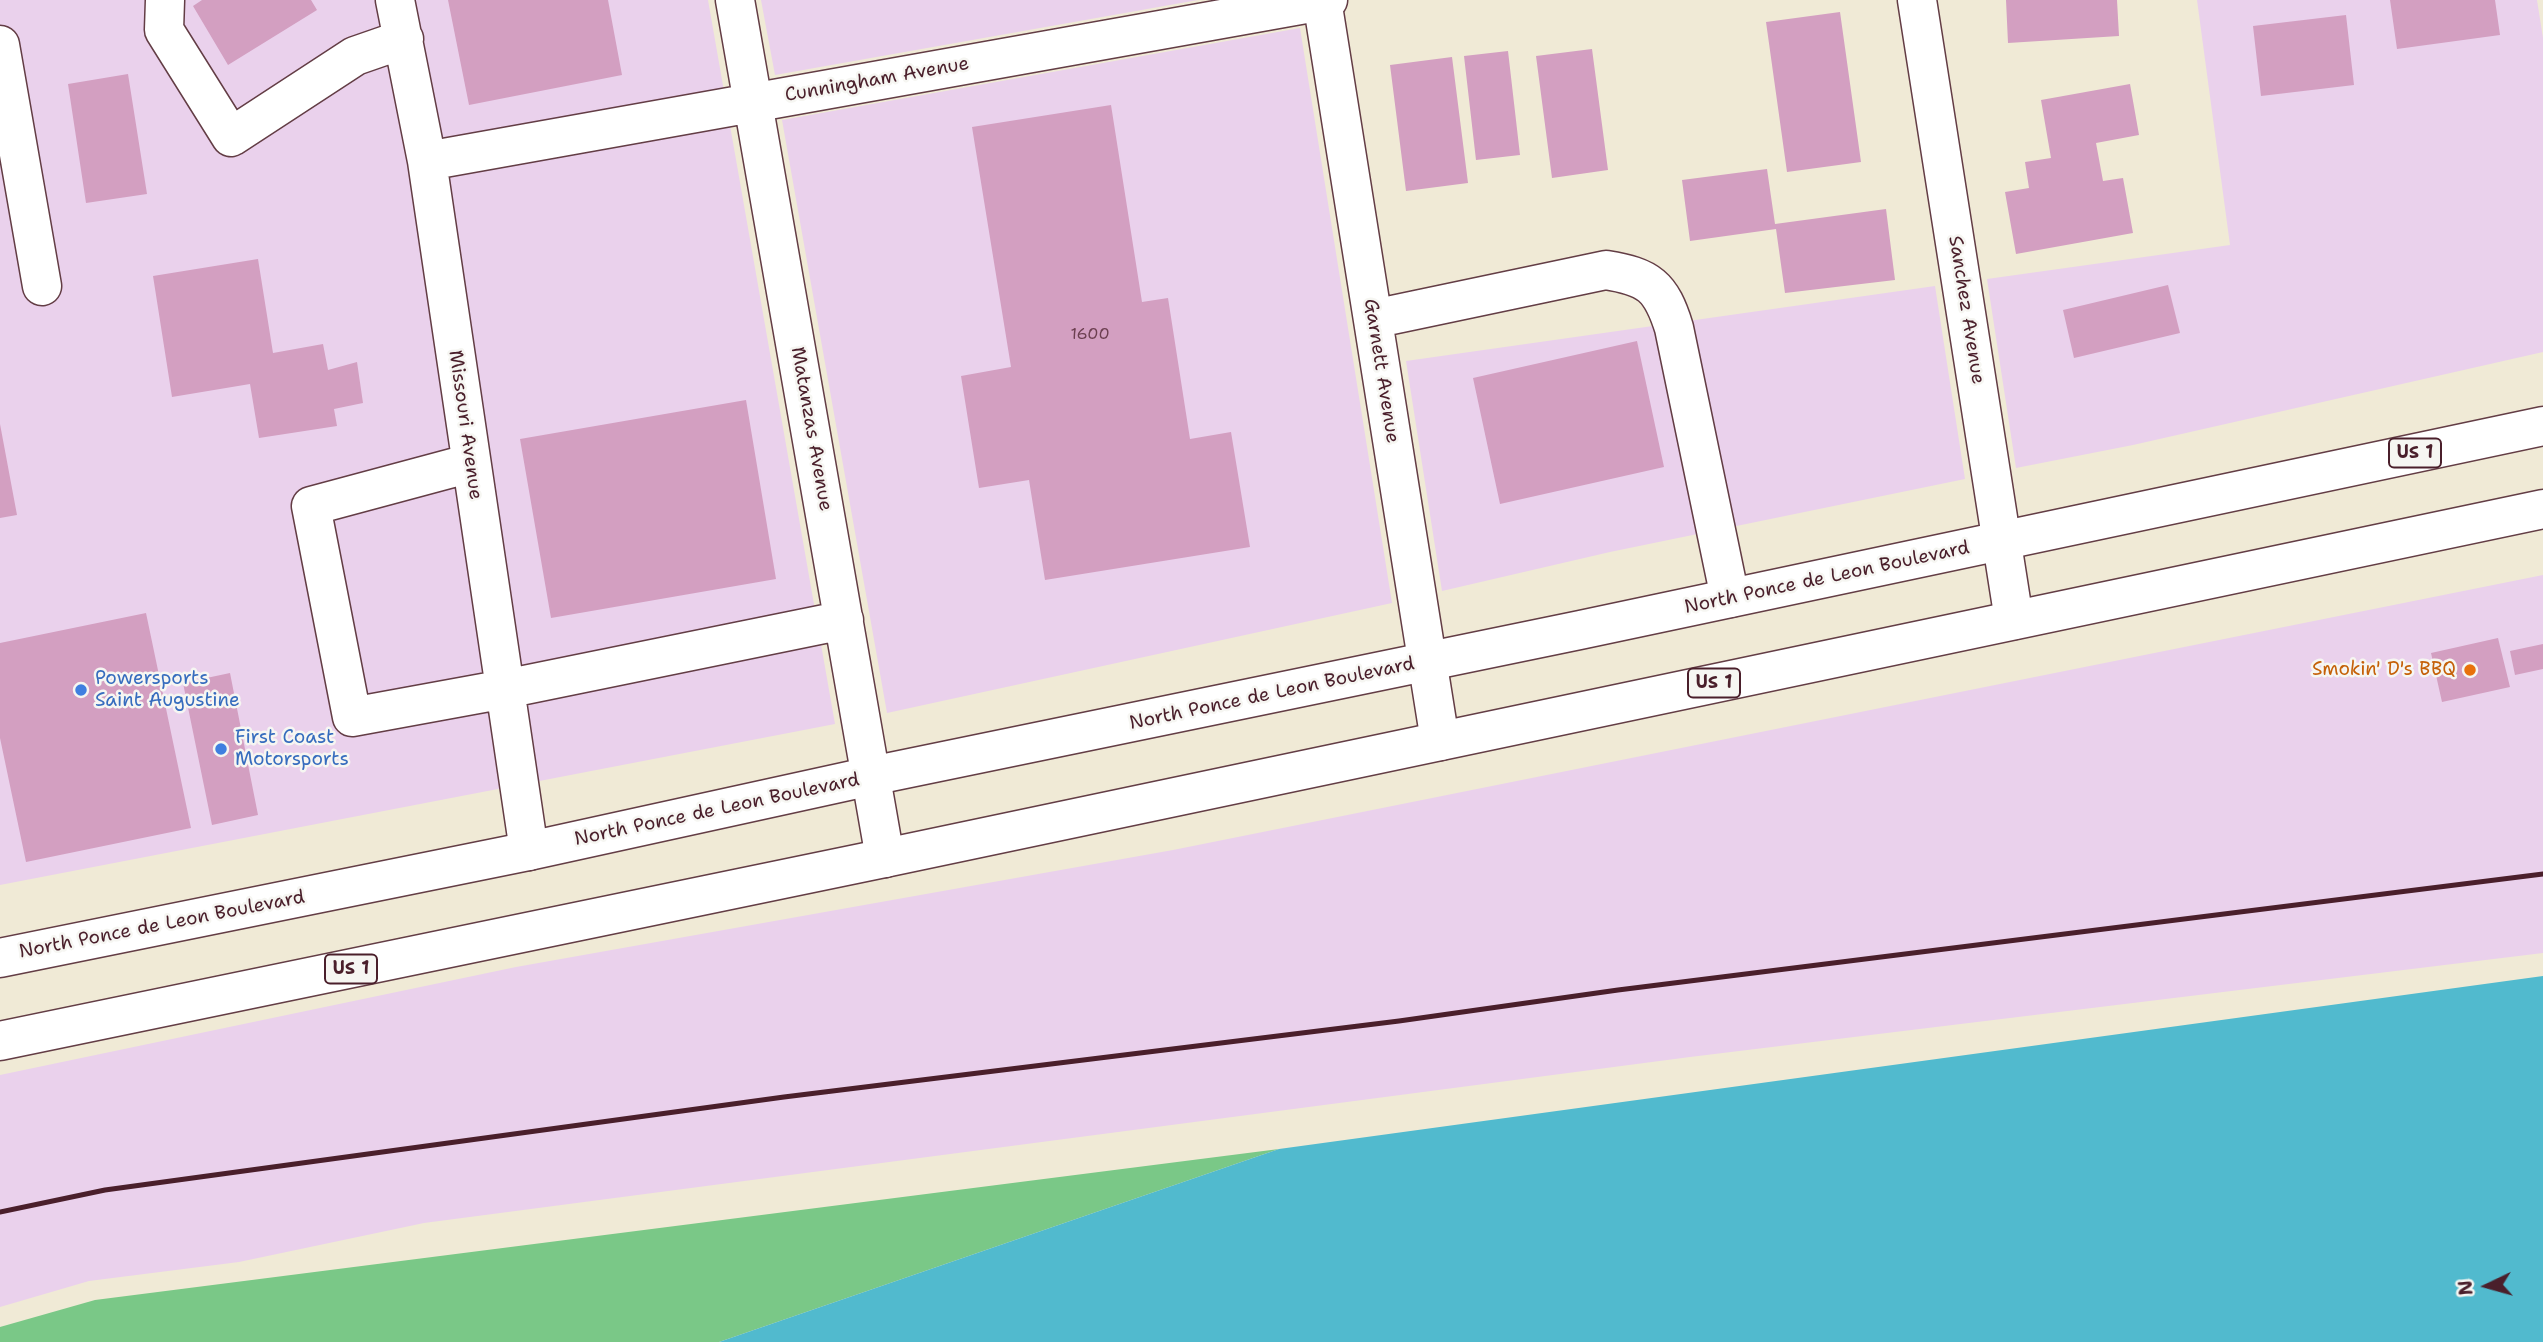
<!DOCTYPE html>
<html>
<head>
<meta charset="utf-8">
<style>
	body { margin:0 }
	#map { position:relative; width:2543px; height:1342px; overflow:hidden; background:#f0ead6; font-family:"Shantell Sans",sans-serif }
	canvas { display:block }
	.north { position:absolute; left:2452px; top:1251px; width:70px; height:70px; -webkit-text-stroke:5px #f6f6f2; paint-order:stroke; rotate:265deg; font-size:19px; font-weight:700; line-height:28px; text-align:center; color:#4a1f2b }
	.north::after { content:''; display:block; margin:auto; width:24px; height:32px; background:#4a1f2b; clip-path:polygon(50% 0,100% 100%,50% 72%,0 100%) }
</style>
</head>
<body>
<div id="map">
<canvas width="2543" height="1342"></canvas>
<div class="north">N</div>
</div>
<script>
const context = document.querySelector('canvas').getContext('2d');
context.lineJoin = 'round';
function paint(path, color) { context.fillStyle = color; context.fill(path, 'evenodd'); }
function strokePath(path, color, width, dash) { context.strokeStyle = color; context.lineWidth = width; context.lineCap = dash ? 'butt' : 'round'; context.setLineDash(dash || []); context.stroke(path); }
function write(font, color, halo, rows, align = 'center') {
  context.font = font + ' "Shantell Sans",sans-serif'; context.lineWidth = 5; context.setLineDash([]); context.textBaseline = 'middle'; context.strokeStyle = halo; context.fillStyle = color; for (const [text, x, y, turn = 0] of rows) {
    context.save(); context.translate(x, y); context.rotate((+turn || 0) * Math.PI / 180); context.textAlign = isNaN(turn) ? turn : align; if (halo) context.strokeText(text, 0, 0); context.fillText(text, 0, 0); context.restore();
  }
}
paint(new Path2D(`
	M 0,0 L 708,0 L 835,724 L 0,885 Z
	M 761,0 L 1198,0 L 775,75 Z
	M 2197,0 L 2537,0 L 2543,38 L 2543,352 L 2133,445 L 2016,468 L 1987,279 L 2230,245 Z
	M 1300,28 L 1392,603 L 887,713 L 782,120 Z
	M 1935,286 L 1965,479 L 1610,552 L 1442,591 L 1406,361 Z
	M 2543,575 L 2543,953 L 1690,1057 L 424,1223 L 239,1262 L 89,1281 L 0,1307 L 0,1075 L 516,967 L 1173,850 Z`), '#ead1ec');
paint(new Path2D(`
	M 1279,1149 L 719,1342 L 0,1342 L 0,1327 L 95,1300 Z`), '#7ac887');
paint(new Path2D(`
	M 2543,976 L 2543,1342 L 719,1342 L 1279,1149 Z`), '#51bace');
paint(new Path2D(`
	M 202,0 L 311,0 L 317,10 L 228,65 L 193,6 Z
	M 448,0 L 608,0 L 622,75 L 469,105 Z
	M 2006,0 L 2117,0 L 2119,36 L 2008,43 Z
	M 2390,0 L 2495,0 L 2500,35 L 2397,49 Z
	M 1840,12 L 1861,162 L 1787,172 L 1766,22 Z
	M 2346,15 L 2354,85 L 2261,96 L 2253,26 Z
	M 1592,49 L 1608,170 L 1552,178 L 1536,56 Z
	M 1508,51 L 1520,155 L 1476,160 L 1464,56 Z
	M 1452,57 L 1468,183 L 1406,191 L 1390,65 Z
	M 128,74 L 147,194 L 86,203 L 68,84 Z
	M 2130,84 L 2139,135 L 2096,143 L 2103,181 L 2123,178 L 2133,233 L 2016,254 L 2005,192 L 2029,188 L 2025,162 L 2051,158 L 2041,100 Z
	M 1111,105 L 1142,302 L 1168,298 L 1190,439 L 1231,432 L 1250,547 L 1045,580 L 1029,480 L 979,488 L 961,376 L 1011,367 L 972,127 Z
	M 1767,169 L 1775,224 L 1886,209 L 1895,280 L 1785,293 L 1776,229 L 1690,241 L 1682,180 Z
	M 258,259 L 273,353 L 323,344 L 328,370 L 357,362 L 363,403 L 334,409 L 337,426 L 259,438 L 250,384 L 172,397 L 153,276 Z
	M 2168,285 L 2180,333 L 2074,358 L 2063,310 Z
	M 1637,341 L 1664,467 L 1500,504 L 1473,378 Z
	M 746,400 L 776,579 L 551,618 L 520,439 Z
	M 0,424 L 17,515 L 0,518 Z
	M 146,613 L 191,828 L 26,862 L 0,738 L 0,643 Z
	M 2498,638 L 2510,687 L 2442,702 L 2431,653 Z
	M 2543,644 L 2543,669 L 2515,675 L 2510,651 Z
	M 230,673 L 258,815 L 212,825 L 183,683 Z`), '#d39fc1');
const minor = new Path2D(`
	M 165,0 L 164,30 L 231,137 L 355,56 L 404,39
	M 395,0 L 427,161 L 529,851
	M 735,0 L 885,858
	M 1322,0 L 1440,741
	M 1917,0 L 2014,620
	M 0,45 L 42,286
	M 427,161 L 1328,0
	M 1373,319 L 1606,270 C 1649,277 1661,286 1674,328 L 1730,598
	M 471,463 L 311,506 L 352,717 L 505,689 L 844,620`);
const highway = new Path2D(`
	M 0,958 L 529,851 L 871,776 L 1580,630 L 2543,426
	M 0,1041 L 885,858 L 2543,509`);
strokePath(minor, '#633d45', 41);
strokePath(highway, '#633d45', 41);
strokePath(minor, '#fff', 38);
strokePath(highway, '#fff', 38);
strokePath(new Path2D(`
	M 0,1212 L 105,1190 L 784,1097 L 1399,1021 L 1618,990 L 2543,874`), '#4a1f2b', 5);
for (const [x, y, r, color] of [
	[2470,670,7,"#e8710a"],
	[81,690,7,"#3f7fe0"],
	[221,749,7,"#3f7fe0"]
]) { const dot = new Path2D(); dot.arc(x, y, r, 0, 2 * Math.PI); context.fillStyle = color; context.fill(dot); strokePath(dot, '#f6f6f2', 2.5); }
write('16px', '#6c3f50', null, [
	["1600",1090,335]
]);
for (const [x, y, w] of [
	[2415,453,52],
	[1714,683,52],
	[351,969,52]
]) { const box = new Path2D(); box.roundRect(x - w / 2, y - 14.5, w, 29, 5); context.fillStyle = '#f6f6f2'; context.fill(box); strokePath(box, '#4a1f2b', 2); }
write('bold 18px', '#4a1f2b', null, [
	["US 1",2415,453],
	["US 1",1714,683],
	["US 1",351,969]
]);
write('19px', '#4a1f2b', '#f6f6f2', [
	["Cunningham Avenue",877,80,-10],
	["Sanchez Avenue",1966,310,81],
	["Garnett Avenue",1381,371,81],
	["Missouri Avenue",465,425,82],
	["Matanzas Avenue",811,429,80],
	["North Ponce de Leon Boulevard",1827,578,-12],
	["North Ponce de Leon Boulevard",1272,694,-12],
	["North Ponce de Leon Boulevard",717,810,-12],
	["North Ponce de Leon Boulevard",162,925,-11]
]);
write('19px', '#c56008', '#f6f6f2', [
	["Smokin' D's BBQ",2456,670]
], 'right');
write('19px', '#366cbe', '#f6f6f2', [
	["Powersports",95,679],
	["Saint Augustine",95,701],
	["First Coast",235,738],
	["Motorsports",235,760]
], 'left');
</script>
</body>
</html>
